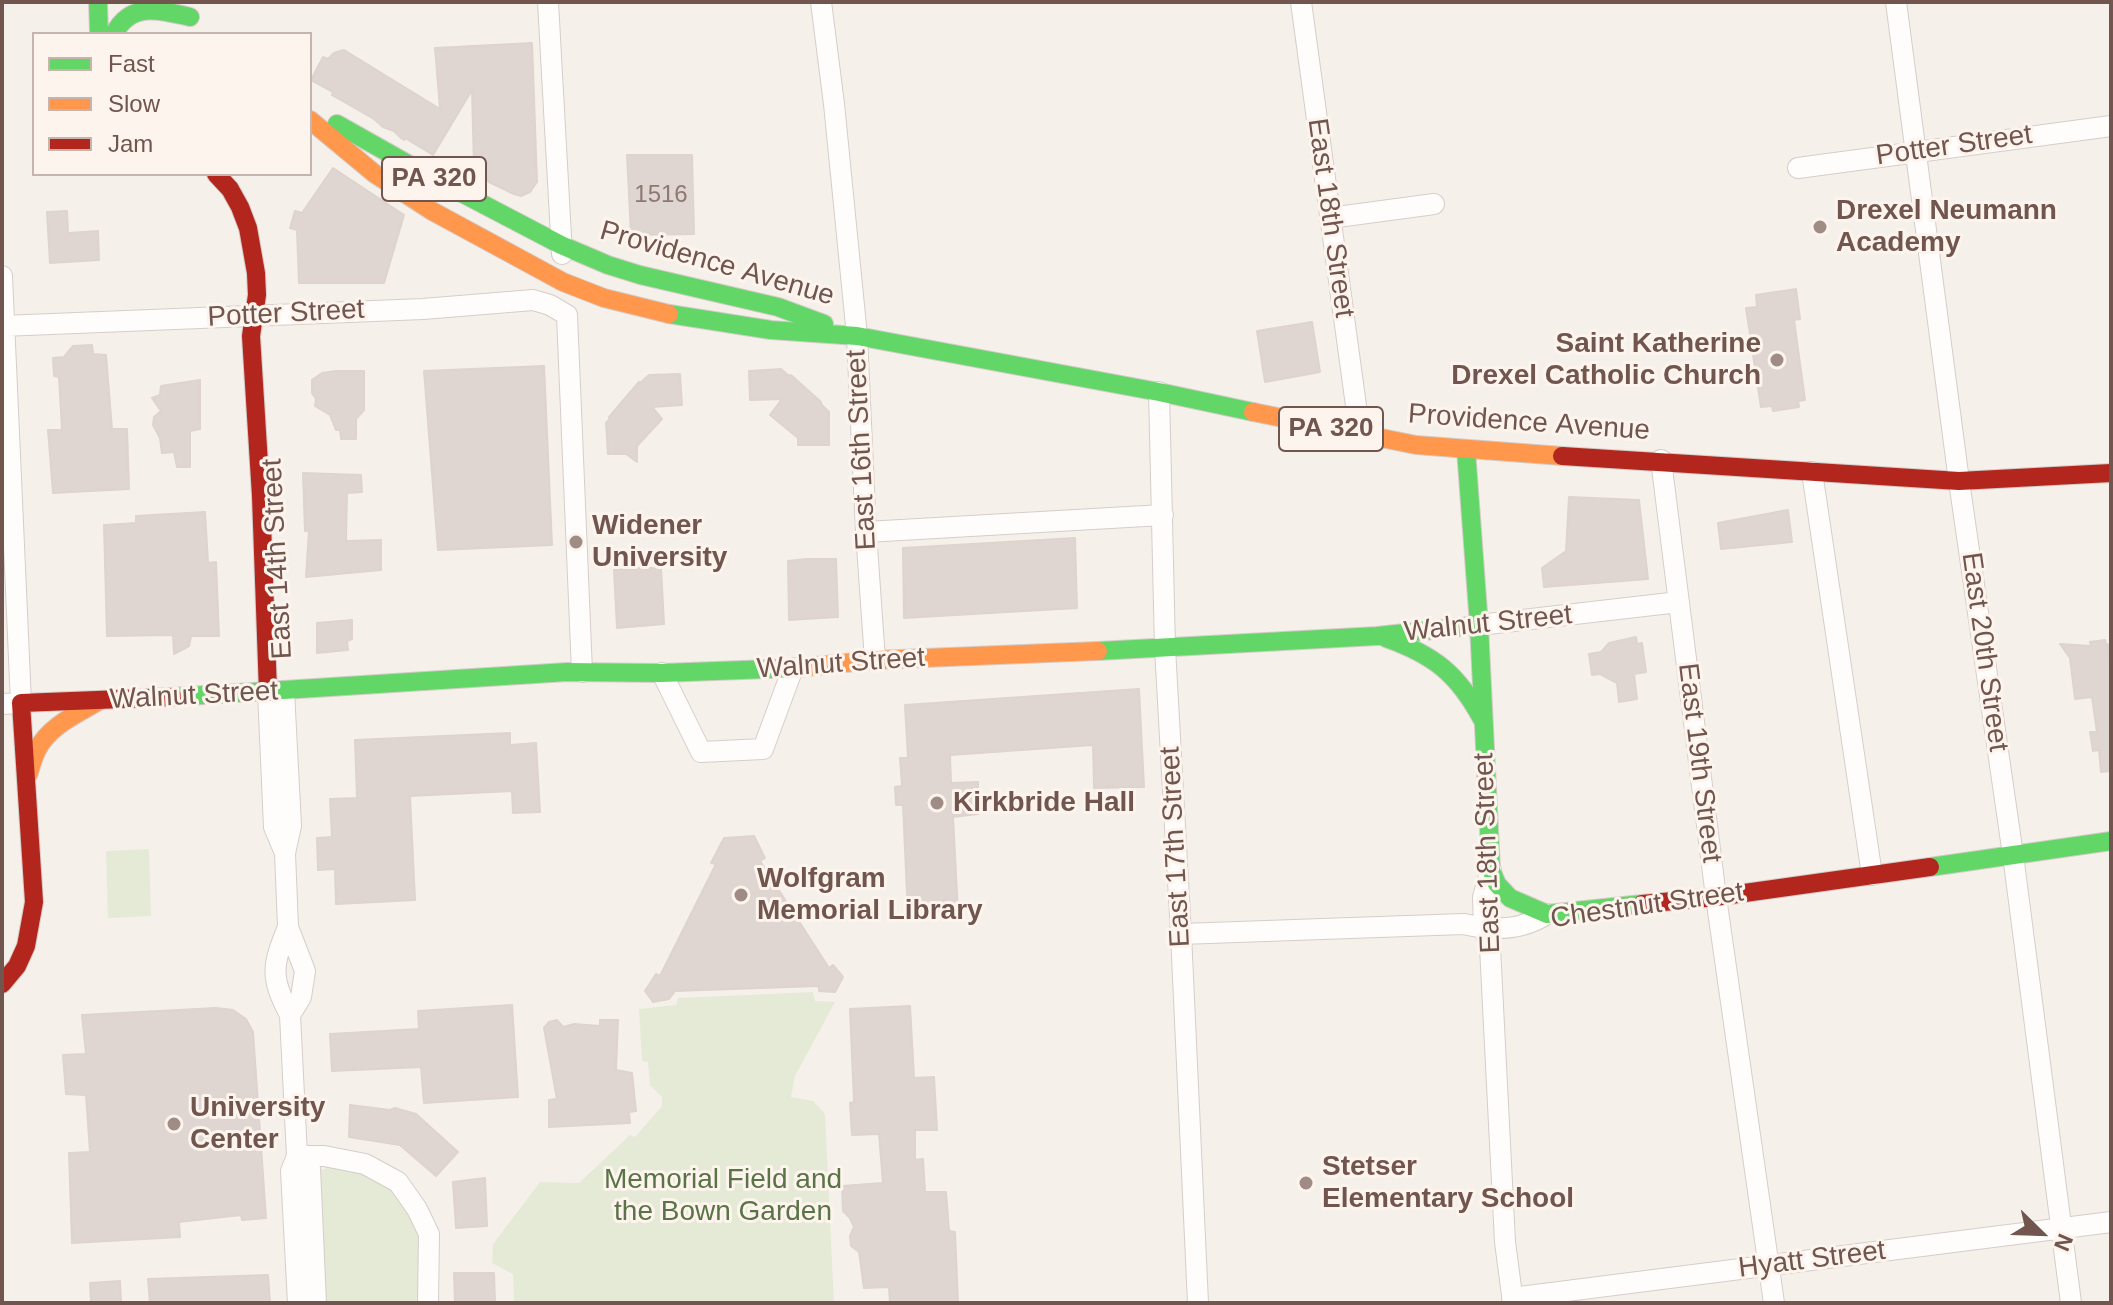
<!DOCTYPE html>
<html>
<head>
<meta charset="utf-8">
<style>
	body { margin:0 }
	#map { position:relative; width:2113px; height:1305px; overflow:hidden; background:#f6f0eb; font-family:Helvetica,sans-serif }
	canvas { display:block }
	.frame { position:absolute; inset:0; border:4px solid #70564e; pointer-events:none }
	.legend { position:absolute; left:32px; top:32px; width:280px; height:144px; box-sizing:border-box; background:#fdf4ed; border:2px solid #c5b5ad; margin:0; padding:10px 14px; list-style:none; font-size:24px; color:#70564e }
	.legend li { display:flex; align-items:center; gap:16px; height:40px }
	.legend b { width:40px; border:2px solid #c5b5ad }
	.north { position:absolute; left:2001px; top:1193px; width:80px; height:80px; -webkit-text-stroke:6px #fdf4ed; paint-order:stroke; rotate:113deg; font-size:22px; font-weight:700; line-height:32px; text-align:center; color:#70564e }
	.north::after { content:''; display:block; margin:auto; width:28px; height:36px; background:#70564e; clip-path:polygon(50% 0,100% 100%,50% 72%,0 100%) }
</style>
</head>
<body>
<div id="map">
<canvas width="2113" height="1305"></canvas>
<div class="frame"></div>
<ul class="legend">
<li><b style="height:10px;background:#63d668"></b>Fast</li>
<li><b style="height:10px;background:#ff974d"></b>Slow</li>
<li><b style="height:10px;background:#b3261e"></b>Jam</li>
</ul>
<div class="north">N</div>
</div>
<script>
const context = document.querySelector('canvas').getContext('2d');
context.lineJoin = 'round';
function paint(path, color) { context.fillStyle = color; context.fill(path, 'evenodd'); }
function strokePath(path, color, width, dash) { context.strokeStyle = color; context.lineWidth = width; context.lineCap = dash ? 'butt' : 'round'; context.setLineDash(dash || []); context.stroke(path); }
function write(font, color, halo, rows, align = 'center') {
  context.font = font + ' Helvetica,sans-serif'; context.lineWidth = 6; context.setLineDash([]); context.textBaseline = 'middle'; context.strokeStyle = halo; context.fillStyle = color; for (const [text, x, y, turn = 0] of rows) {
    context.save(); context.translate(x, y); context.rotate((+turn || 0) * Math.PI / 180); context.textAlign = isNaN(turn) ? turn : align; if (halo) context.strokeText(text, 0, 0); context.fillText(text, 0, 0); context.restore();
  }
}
paint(new Path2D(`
	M 149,849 L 151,916 L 108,918 L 106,851 Z
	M 813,992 L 815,1001 L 835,1002 L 795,1076 L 791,1097 L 813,1101 L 825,1114 L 834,1303 L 514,1303 L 513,1274 L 492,1263 L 493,1244 L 540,1182 L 579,1183 L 630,1135 L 635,1137 L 662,1106 L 662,1097 L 650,1085 L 648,1062 L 642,1061 L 639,1009 L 676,1005 L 678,998 Z
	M 325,1163 L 357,1168 L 384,1181 L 403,1198 L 421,1238 L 420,1303 L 326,1303 L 319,1170 L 325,1169 Z`), '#e5ead7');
const building = new Path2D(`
	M 532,43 L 537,182 L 530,192 L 521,196 L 514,194 L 489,182 L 474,166 L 472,90 L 433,155 L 405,138 L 404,140 L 401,138 L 394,131 L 383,127 L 374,119 L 332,95 L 333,92 L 311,80 L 323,57 L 328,59 L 334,53 L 344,50 L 440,109 L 435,48 Z
	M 627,155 L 692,155 L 694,234 L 631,235 Z
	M 333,168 L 404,215 L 384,283 L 299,283 L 297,230 L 290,228 L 295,211 L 302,213 Z
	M 67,211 L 68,233 L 98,231 L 99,260 L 50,263 L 47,212 Z
	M 1796,289 L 1800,319 L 1794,320 L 1805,400 L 1798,401 L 1799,407 L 1773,411 L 1772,406 L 1761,407 L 1746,308 L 1757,307 L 1756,295 Z
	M 1312,322 L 1320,372 L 1265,382 L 1257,331 Z
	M 92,345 L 93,354 L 106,355 L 112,429 L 127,429 L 129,489 L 53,493 L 48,430 L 62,430 L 59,377 L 54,376 L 53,358 L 64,357 L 73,346 Z
	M 544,366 L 552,545 L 438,550 L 424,371 Z
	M 781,369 L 789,376 L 791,375 L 821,402 L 821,404 L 829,412 L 829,445 L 798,445 L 798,438 L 770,415 L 782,399 L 750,400 L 749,371 Z
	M 336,371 L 364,371 L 364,410 L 356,419 L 356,439 L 341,439 L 340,430 L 336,430 L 330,415 L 315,406 L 316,399 L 312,393 L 312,380 L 322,373 Z
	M 680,374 L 682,405 L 652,407 L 662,419 L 637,446 L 637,462 L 626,454 L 608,454 L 606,423 L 610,418 L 609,417 L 639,382 L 640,383 L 649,375 Z
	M 200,380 L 200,429 L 190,431 L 190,467 L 177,467 L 174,452 L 162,453 L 160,438 L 153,425 L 154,417 L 161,411 L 152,398 L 160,395 L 161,386 Z
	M 303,473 L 361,475 L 362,492 L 347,493 L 346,541 L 381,540 L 381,570 L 306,577 L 309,531 L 305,531 Z
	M 1569,497 L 1639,500 L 1648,579 L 1544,587 L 1542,568 L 1566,551 Z
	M 1788,510 L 1792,542 L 1721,549 L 1718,523 Z
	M 205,512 L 208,563 L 216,562 L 219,636 L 191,636 L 189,646 L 174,654 L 173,635 L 107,636 L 104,525 L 136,523 L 136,516 Z
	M 1075,538 L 1077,608 L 904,618 L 903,548 Z
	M 806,559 L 836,559 L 838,617 L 789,620 L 788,561 Z
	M 641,568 L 661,568 L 664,624 L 617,628 L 614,570 Z
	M 352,620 L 352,639 L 347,641 L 348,650 L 317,653 L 317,623 Z
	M 1636,637 L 1637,644 L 1642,643 L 1646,672 L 1634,674 L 1637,699 L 1619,702 L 1617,683 L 1600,674 L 1592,675 L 1589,654 L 1601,652 L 1609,643 Z
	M 2105,640 L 2106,644 L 2108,644 L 2111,671 L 2111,771 L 2101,772 L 2099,750 L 2093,751 L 2090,732 L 2097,732 L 2092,697 L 2075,699 L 2070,658 L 2060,644 L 2091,646 L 2090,642 Z
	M 1139,689 L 1144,787 L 1094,788 L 1093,745 L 950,755 L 951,783 L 978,782 L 978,814 L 953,817 L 958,913 L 908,916 L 903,805 L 896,805 L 895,787 L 902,786 L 900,758 L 908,758 L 905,705 Z
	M 510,733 L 510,745 L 536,743 L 540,812 L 513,813 L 512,791 L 410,796 L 415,900 L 336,904 L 335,869 L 318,870 L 317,838 L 332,837 L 330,799 L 357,798 L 355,740 Z
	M 754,836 L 765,858 L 760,861 L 829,968 L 833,965 L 843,977 L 835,992 L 819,991 L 819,986 L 675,991 L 669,999 L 653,1002 L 645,991 L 656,974 L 660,976 L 716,864 L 711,863 L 724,838 Z
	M 512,1005 L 518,1097 L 424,1103 L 421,1067 L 332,1071 L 330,1034 L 419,1029 L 418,1011 Z
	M 910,1006 L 914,1078 L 934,1077 L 937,1130 L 915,1130 L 915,1160 L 923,1159 L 925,1192 L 946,1192 L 949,1231 L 955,1232 L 958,1303 L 890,1303 L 889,1287 L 864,1288 L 859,1252 L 851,1246 L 850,1236 L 854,1227 L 850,1218 L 843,1211 L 842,1186 L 883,1183 L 879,1134 L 852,1135 L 850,1103 L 854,1102 L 850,1009 Z
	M 216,1008 L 233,1010 L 246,1019 L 253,1032 L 266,1218 L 242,1220 L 241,1215 L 179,1222 L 180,1237 L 72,1243 L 69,1153 L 90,1152 L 86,1095 L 66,1094 L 63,1055 L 86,1054 L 82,1015 Z
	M 557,1020 L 563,1027 L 574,1024 L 600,1026 L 600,1020 L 618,1020 L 616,1070 L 632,1073 L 636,1111 L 629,1112 L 630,1123 L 549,1127 L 549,1100 L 557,1099 L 544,1028 L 549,1022 Z
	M 350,1105 L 390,1110 L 395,1108 L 416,1114 L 458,1152 L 436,1176 L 400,1145 L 349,1137 Z
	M 485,1178 L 487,1226 L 456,1228 L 453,1182 Z
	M 454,1273 L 494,1273 L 495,1303 L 455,1303 Z
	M 268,1275 L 270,1303 L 150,1303 L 148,1279 Z
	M 120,1281 L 121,1303 L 91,1303 L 90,1283 Z`);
paint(building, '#dfd6d1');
strokePath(building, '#ded3ce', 2);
const street = new Path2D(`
	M 548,2 L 562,254
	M 821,2 L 834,104 L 857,336 L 866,532 L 875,660
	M 1301,2 L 1360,435
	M 1896,2 L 1959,481 L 2013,855 L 2071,1303
	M 1798,168 L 2111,126
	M 1330,218 L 1434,204
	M 2,276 L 21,703 L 2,704
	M 2,326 L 423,309 L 533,300 L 550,305 L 567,315 L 582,672
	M 1159,392 L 1165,648 L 1181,934 L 1198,1303
	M 1661,460 L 1716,897 L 1774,1303
	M 1812,472 L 1872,875
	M 866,532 L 1163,515
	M 1479,625 L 1679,602
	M 662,673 L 701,752 L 763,749 L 793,668
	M 284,691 L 291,826 L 285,853 L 288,927 L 305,971 L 301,997 L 290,1015
	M 268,692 L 274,827 L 285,853
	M 1491,870 L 1483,897 L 1484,929 L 1490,947 L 1505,1242 L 1513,1303
	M 288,927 C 272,966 270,977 290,1015 L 297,1156 L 291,1171 L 298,1303
	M 1181,934 L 1464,924 C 1493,931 1521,931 1547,914
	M 297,1156 L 324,1156 L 365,1164 L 398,1182 L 417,1209 L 429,1234 L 428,1303
	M 297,1156 L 310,1168 L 316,1303
	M 1512,1298 L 2111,1222`);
const fast = new Path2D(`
	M 98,2 L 99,34
	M 114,34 C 131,1 160,10 190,17
	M 337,124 L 431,177 L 561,245 L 608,265 L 640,275 L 778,307 L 824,324
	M 669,314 L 771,330 L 857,336 L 1159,392 L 1253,412
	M 1466,450 L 1479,625 L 1491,870 L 1497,884 L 1510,898 L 1547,914 L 1642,904
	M 1386,638 C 1434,655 1458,674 1482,719
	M 1098,651 L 1377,636 L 1479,625
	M 173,697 L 567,672 L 662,673 L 796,668
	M 1930,867 L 2111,841`);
const slow = new Path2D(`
	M 310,120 L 375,174 L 432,211 L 563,282 L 604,298 L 669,314
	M 1253,412 L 1416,445 L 1562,456
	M 796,668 L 875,660 L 1098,651
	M 28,775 C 31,767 33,758 37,750 C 49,726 77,714 99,701`);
const jam = new Path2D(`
	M 216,174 L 230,189 L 240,207 L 248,228 L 256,273 L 257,295 L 251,336 L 261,496 L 268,692
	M 1562,456 L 1959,481 L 2111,473
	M 1642,904 L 1716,897 L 1930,867
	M 2,984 L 17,966 L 26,946 L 34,902 L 21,703 L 173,697`);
strokePath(street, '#d5cdc9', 22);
strokePath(fast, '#d4ccc8', 20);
strokePath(slow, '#d4ccc8', 20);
strokePath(jam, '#d4ccc8', 20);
strokePath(street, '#fefdfc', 20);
strokePath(fast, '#63d668', 18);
strokePath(slow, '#ff974d', 18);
strokePath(jam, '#b3261e', 18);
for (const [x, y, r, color] of [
	[1820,227,8,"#9f8c85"],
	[1777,360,8,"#9f8c85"],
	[576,542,8,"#9f8c85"],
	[937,803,8,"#9f8c85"],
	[741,895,8,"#9f8c85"],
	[174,1124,8,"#9f8c85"],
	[1306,1183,8,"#9f8c85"]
]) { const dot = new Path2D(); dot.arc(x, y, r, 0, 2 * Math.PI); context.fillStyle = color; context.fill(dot); strokePath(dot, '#fdf4ed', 3); }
write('24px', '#8e7972', null, [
	["1516",661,195]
]);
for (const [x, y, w] of [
	[434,179,104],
	[1331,429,104]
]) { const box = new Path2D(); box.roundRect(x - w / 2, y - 22, w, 44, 6); context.fillStyle = '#fdf4ed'; context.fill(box); strokePath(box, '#70564e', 2); }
write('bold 26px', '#70564e', null, [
	["PA 320",434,179],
	["PA 320",1331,429]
]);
write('28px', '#70564e', '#fdf4ed', [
	["Potter Street",1954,146,-8],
	["East 18th Street",1330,218,82],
	["Providence Avenue",717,264,16],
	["Potter Street",286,314,-3],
	["Providence Avenue",1529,423,4],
	["East 16th Street",862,450,-93],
	["East 14th Street",278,559,-93],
	["Walnut Street",1488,624,-6],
	["East 20th Street",1984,652,82],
	["Walnut Street",841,664,-4],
	["Walnut Street",194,696,-3],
	["East 19th Street",1699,763,83],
	["East 17th Street",1176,847,-93],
	["East 18th Street",1488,853,-92],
	["Chestnut Street",1647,906,-8],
	["Hyatt Street",1812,1260,-7]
]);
write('bold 28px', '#70564e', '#fdf4ed', [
	["Drexel Neumann",1836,211],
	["Academy",1836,243],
	["Saint Katherine",1761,344,"right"],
	["Drexel Catholic Church",1761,376,"right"],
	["Widener",592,526],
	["University",592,558],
	["Kirkbride Hall",953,803],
	["Wolfgram",757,879],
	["Memorial Library",757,911],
	["University",190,1108],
	["Center",190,1140],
	["Stetser",1322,1167],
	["Elementary School",1322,1199]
], 'left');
write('28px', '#5a7448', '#fdf4ed', [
	["Memorial Field and",723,1180],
	["the Bown Garden",723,1212]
]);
</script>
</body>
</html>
